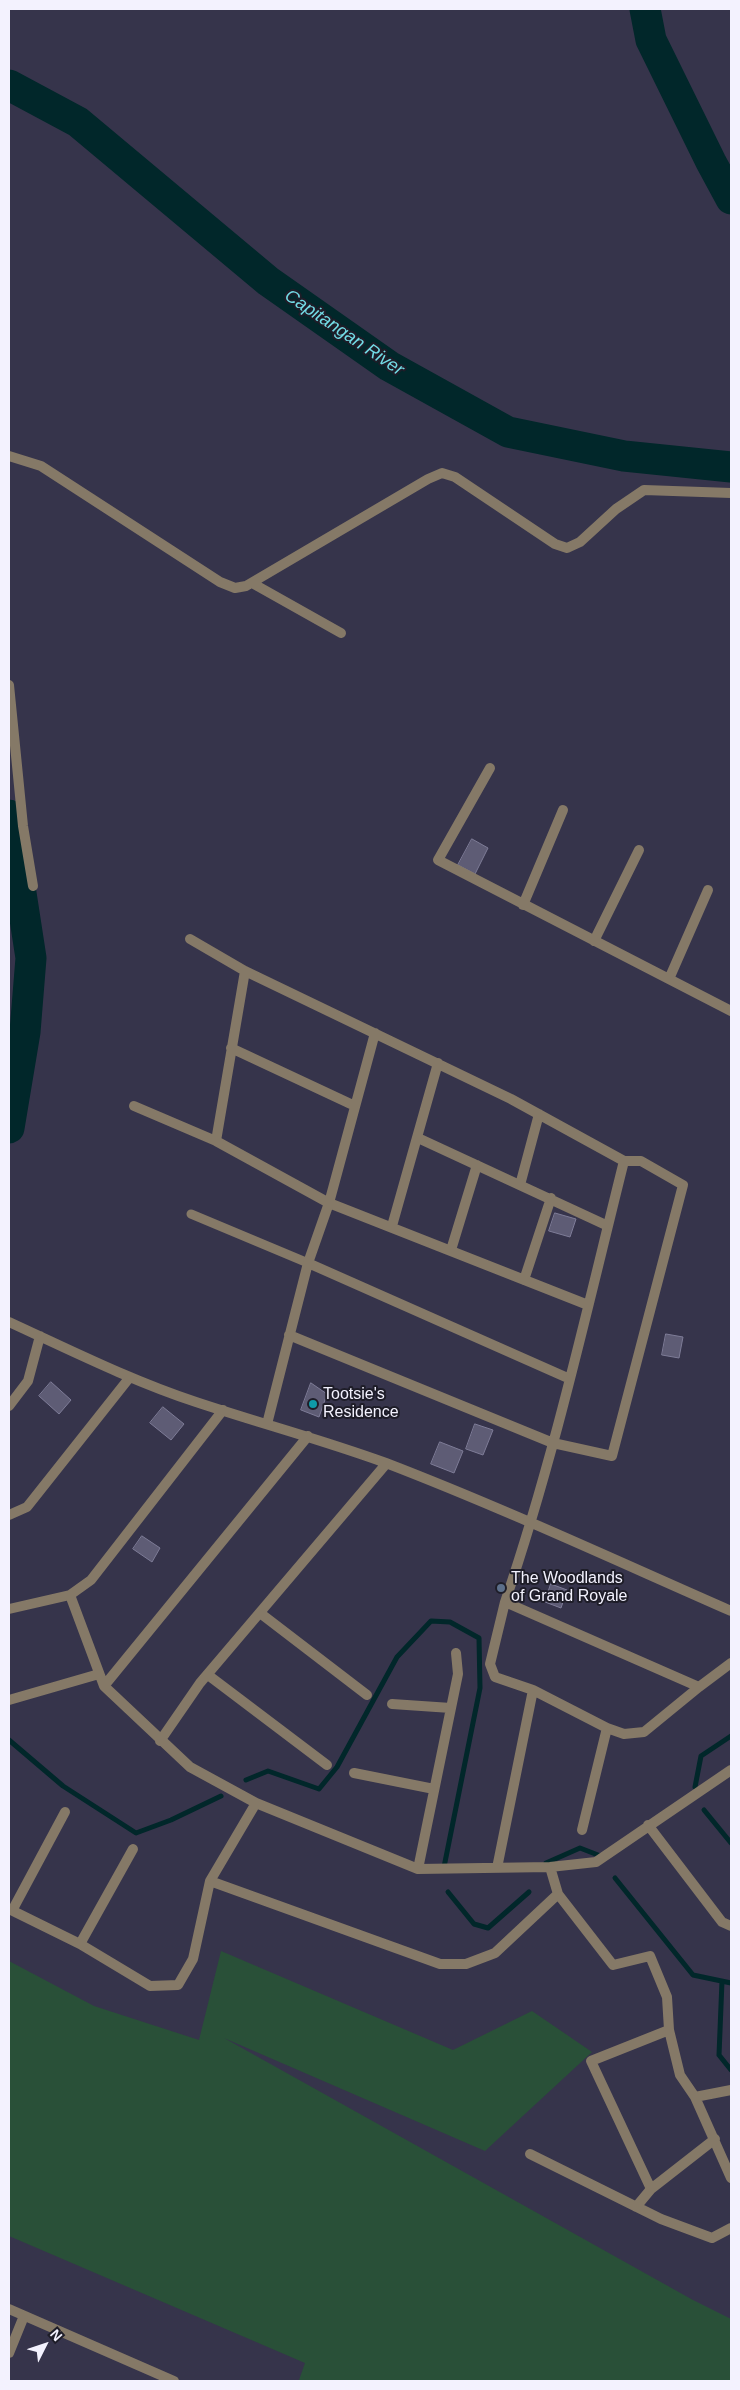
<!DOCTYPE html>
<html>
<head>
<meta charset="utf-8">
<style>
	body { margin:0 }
	#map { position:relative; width:740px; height:2390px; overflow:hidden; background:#36344b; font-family:Helvetica,sans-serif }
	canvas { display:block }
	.frame { position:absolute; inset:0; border:10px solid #f3f2fe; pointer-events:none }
	.north { position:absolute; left:20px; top:2320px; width:50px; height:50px; -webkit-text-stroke:4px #1e1d28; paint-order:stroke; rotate:49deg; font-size:14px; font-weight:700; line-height:20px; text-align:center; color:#f3f2fe }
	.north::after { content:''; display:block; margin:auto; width:18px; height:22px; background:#f3f2fe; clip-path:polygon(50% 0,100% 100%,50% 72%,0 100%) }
</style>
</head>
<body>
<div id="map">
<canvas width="740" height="2390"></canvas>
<div class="frame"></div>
<div class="north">N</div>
</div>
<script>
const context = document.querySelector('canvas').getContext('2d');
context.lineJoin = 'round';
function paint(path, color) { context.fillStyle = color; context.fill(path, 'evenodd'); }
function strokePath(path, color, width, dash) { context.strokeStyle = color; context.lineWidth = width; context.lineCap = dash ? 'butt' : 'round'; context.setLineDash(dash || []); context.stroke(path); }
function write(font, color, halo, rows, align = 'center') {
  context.font = font + ' Helvetica,sans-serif'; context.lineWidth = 4; context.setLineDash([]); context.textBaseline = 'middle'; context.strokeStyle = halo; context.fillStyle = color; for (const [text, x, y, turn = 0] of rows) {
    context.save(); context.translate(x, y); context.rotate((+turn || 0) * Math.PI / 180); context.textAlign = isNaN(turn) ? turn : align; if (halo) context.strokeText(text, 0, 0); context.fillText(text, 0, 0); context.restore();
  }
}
paint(new Path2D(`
	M 221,1951 L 453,2050 L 532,2011 L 592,2052 L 485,2151 L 224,2038 L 693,2300 L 731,2319 L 731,2381 L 295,2381 L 299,2380 L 305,2363 L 9,2236 L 9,1961 L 94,2006 L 199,2040 Z`), '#295038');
strokePath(new Path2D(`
	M 9,1740 L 63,1786 L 136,1833 L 171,1820 L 221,1796
	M 246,1780 L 268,1771 L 319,1789 L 337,1767 L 397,1657 L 431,1621 L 450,1622 L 479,1638 L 480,1688 L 444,1867
	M 695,1787 L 701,1756 L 731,1736
	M 704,1810 L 731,1843
	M 546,1863 L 580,1848 L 598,1855
	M 615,1878 L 693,1975 L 731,1983
	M 448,1892 L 474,1924 L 488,1928 L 529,1892
	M 722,1981 L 719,2055 L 731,2070`), '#01272a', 5);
strokePath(new Path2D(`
	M 645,9 L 651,40 L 711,162 L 731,199
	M 9,85 L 78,122 L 268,281 L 389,366 L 508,432 L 624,456 L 731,467
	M 9,815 L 31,958 L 25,1032 L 9,1128`), '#01272a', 31);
const building = new Path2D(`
	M 472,839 L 488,848 L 475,874 L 458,865 Z
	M 555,1213 L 576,1219 L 570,1237 L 549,1231 Z
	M 666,1334 L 683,1337 L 679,1358 L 662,1355 Z
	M 51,1382 L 71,1400 L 59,1414 L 39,1396 Z
	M 311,1383 L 327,1394 L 319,1417 L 301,1410 Z
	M 163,1407 L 184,1424 L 171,1440 L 150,1423 Z
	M 475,1424 L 493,1430 L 483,1455 L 466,1449 Z
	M 440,1442 L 463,1451 L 454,1473 L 431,1464 Z
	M 142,1536 L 160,1548 L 152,1562 L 133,1549 Z
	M 551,1584 L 567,1590 L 561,1608 L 545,1602 Z`);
paint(building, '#5e5c75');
strokePath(building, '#7e7c97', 1);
strokePath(new Path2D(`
	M 191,1214 L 308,1263`), '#857967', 9);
strokePath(new Path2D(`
	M 9,456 L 41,466 L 220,582 L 235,588 L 246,586 L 428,479 L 442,473 L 455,477 L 555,544 L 567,548 L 580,542 L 616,509 L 644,490 L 731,493
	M 252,583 L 341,633
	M 9,685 L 23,826 L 33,886
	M 490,768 L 438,860 L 731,1011
	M 523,905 L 563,810
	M 190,939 L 245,971 L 511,1099 L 624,1161 L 641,1161 L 683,1185 L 612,1456 L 553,1443 L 289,1335
	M 594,941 L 639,850
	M 669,979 L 708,890
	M 231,1048 L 355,1106
	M 134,1106 L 216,1141 L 329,1203 L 588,1305
	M 418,1138 L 608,1226
	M 216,1141 L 245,971
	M 624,1161 C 587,1309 554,1458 505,1602 L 699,1687 L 731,1663
	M 520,1185 L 539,1114
	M 392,1226 L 438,1063
	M 451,1250 L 477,1165
	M 308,1263 L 570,1379
	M 524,1280 L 551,1198
	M 9,1322 C 70,1350 132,1381 196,1402 C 259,1423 323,1440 386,1463 C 503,1508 617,1561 731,1611
	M 9,1406 L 28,1381 L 40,1336
	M 267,1424 L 308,1263 L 329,1203 L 375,1033
	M 9,1515 L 27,1507 L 130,1377
	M 70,1595 L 104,1686 L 190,1767 L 256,1803 L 418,1869 L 550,1867 L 596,1862 L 731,1770
	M 505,1602 L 490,1664 L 495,1677 L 533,1690 L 607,1728 L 624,1734 L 644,1732 L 699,1687
	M 9,1609 L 70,1595 L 91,1580 L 223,1410
	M 260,1613 L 367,1695
	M 208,1675 L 327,1765
	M 104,1686 L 308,1436
	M 9,1700 L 99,1674
	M 392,1704 L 451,1708
	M 160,1741 L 200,1683 L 386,1464
	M 354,1773 L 434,1789
	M 648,1825 L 722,1922 L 731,1926
	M 582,1830 L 607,1728
	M 497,1868 L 533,1690
	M 418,1869 L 458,1674 L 456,1653
	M 210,1881 L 440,1964 L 466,1964 L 495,1953 L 558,1894 L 550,1867
	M 558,1894 L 613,1965 L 650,1956 L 667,1997 L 669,2030 L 680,2075 L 695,2097 L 731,2178
	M 9,1909 L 80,1944 L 150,1986 L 178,1985 L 193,1959 L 210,1881 L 256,1803
	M 13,1909 L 65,1812
	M 80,1944 L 133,1849
	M 695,2097 L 731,2090
	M 530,2154 L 661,2219 L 712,2238 L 731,2228
	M 651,2189 L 591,2061 L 669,2030
	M 636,2207 L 651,2189 L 715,2139
	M 9,2309 L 174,2381
	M 9,2353 L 24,2316`), '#857967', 10);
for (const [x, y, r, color] of [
	[313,1404,5,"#0f9aa8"],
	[501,1588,5,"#5c6f8a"]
]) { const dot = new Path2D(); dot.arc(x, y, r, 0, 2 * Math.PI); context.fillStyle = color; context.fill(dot); strokePath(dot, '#1e1d28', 2); }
write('16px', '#f3f2fe', '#1e1d28', [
	["Tootsie's",323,1395],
	["Residence",323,1413],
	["The Woodlands",511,1579],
	["of Grand Royale",511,1597]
], 'left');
write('italic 18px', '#72dbe5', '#1e1d28', [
	["Capitangan River",344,333,34]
]);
</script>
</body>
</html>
